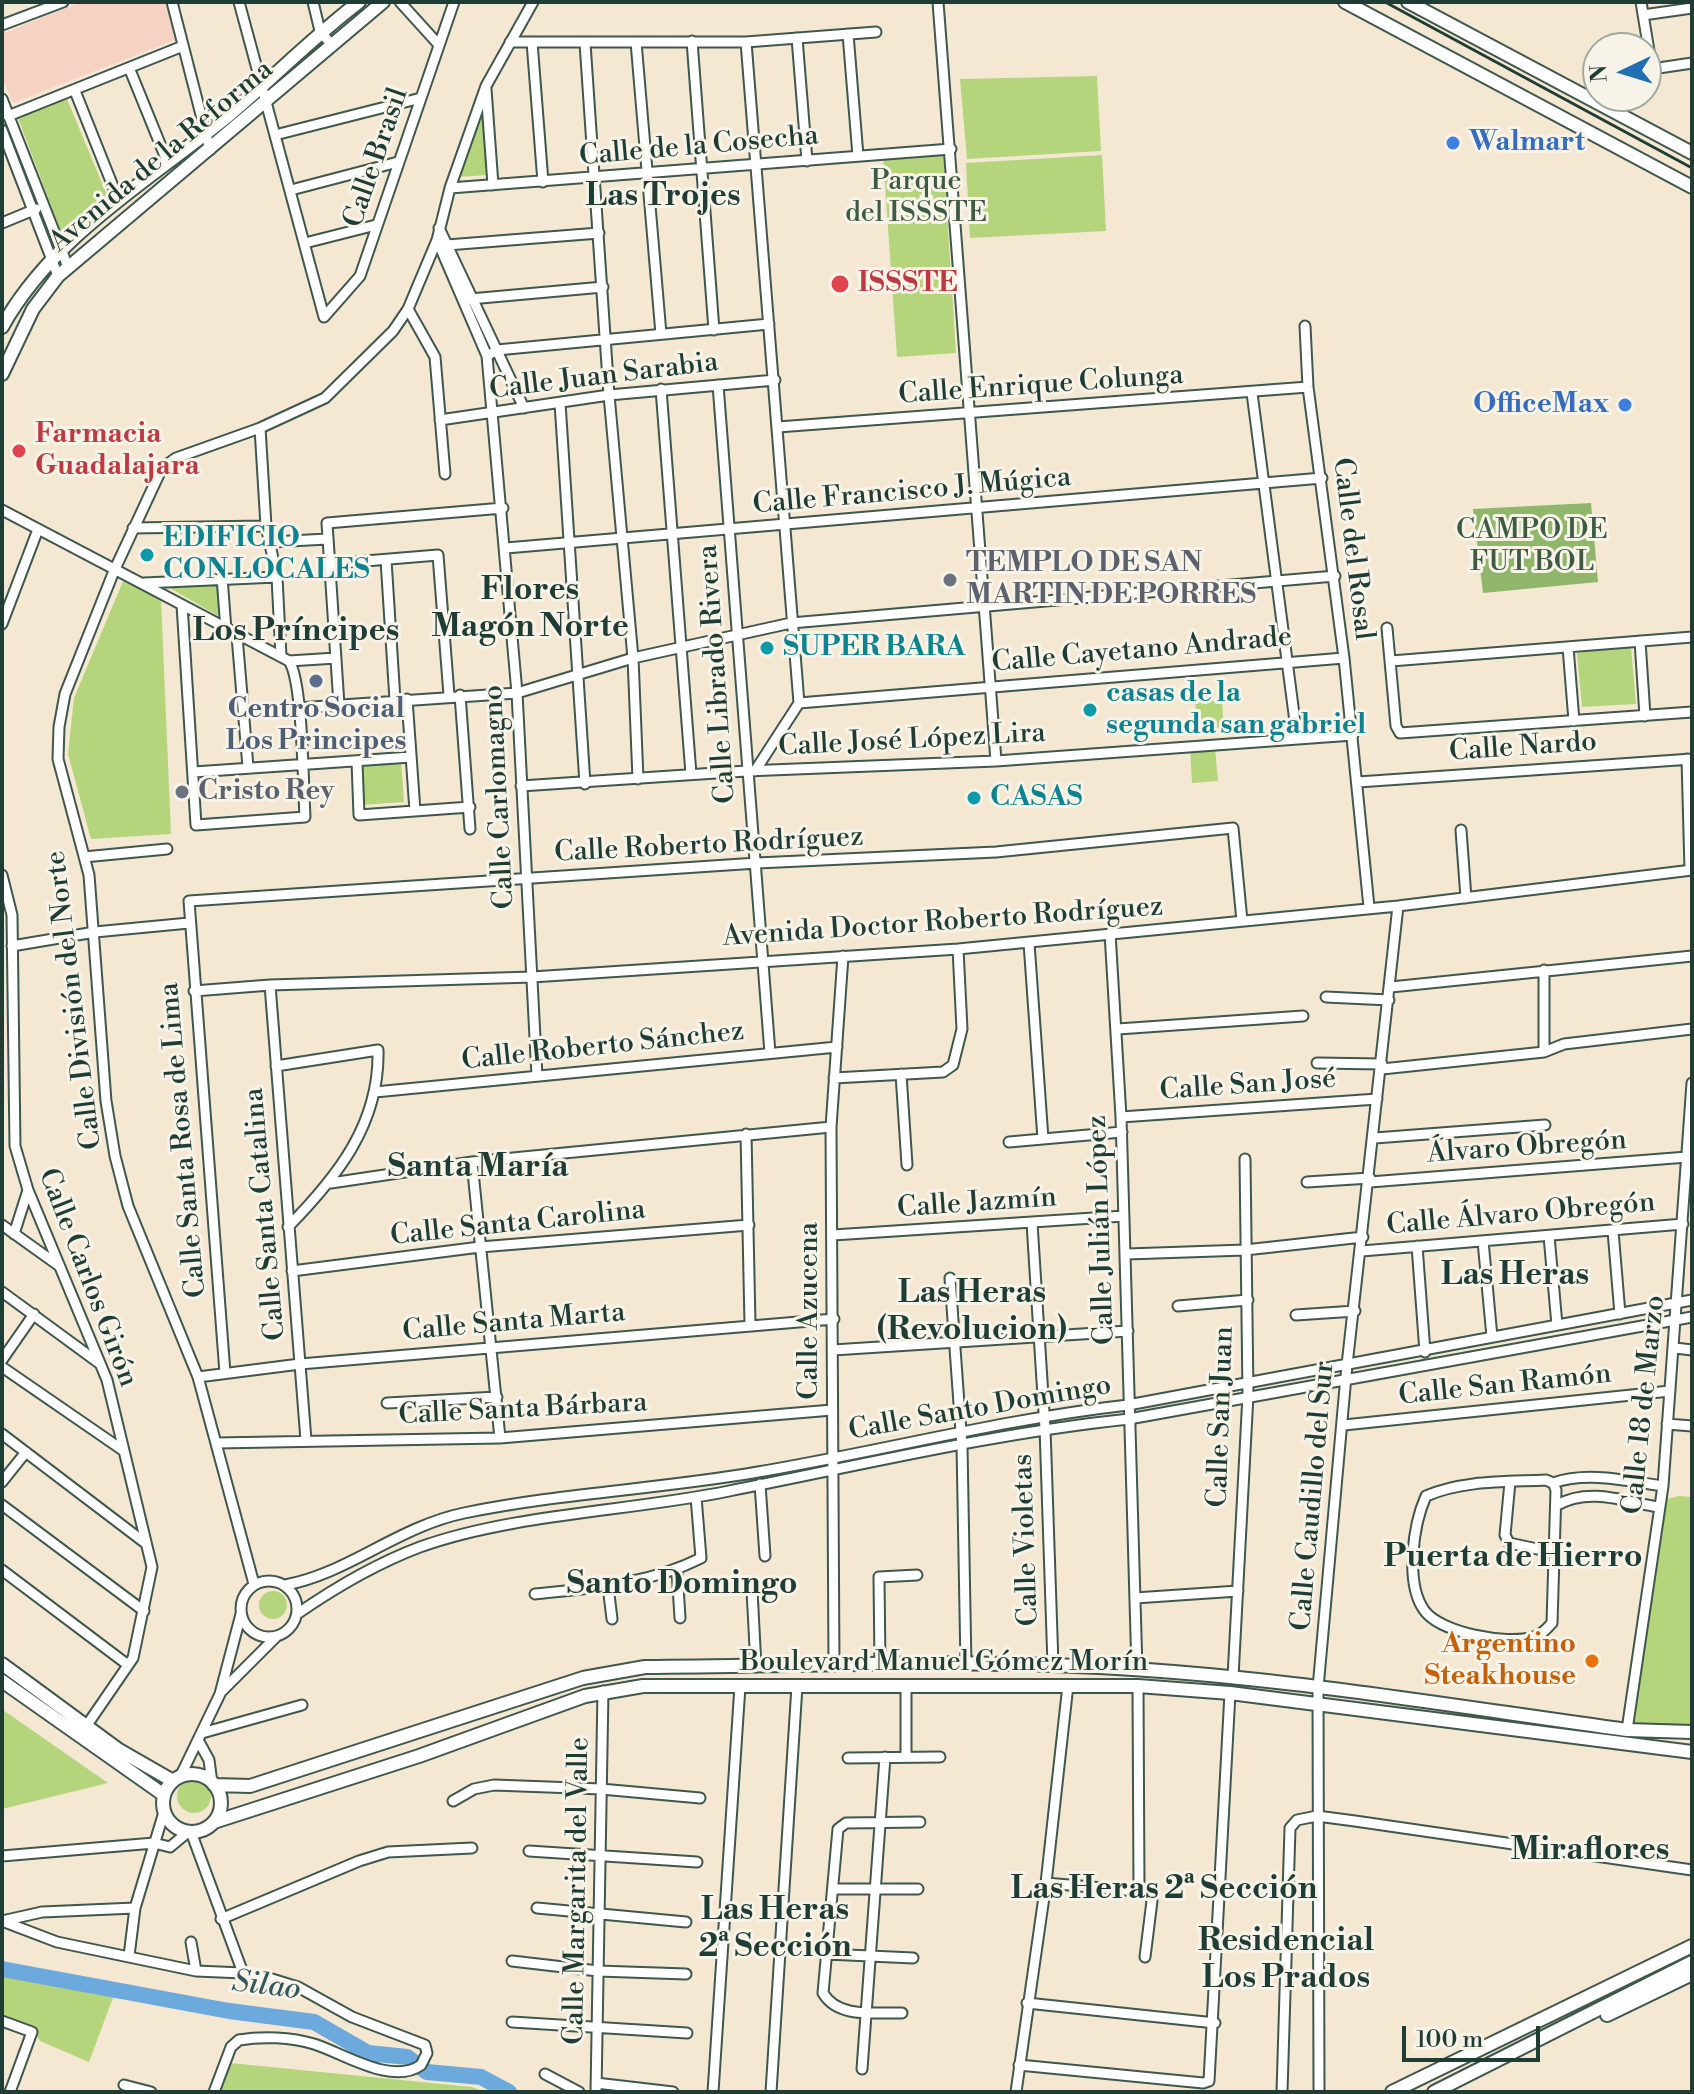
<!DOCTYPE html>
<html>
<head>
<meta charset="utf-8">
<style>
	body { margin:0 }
	#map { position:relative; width:1694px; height:2094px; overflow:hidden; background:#f4e8d2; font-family:"Libre Bodoni",serif }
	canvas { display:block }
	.frame { position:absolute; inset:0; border:4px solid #1f3d34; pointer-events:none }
	.north { position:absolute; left:1582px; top:32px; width:80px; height:80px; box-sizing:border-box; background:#f7f3e8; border:2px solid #a1aaa0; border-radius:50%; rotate:266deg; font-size:22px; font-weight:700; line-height:32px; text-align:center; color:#1f3d34 }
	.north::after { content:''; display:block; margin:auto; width:28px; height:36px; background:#1f6fb2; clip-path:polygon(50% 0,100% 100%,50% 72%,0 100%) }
	.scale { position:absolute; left:1402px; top:2026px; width:138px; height:36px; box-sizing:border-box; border:4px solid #1f3d34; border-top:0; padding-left:10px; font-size:24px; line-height:28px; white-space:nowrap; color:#1f3d34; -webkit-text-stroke:6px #f7f3e8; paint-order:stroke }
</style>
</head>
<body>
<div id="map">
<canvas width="1694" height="2094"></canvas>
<div class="frame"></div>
<div class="north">N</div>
<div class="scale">100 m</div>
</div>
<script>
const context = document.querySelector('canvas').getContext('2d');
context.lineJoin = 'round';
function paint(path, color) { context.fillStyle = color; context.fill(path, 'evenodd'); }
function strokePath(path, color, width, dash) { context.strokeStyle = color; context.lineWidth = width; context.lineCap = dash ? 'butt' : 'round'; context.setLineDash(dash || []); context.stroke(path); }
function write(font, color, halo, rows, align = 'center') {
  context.font = font + ' "Libre Bodoni",serif'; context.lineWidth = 6; context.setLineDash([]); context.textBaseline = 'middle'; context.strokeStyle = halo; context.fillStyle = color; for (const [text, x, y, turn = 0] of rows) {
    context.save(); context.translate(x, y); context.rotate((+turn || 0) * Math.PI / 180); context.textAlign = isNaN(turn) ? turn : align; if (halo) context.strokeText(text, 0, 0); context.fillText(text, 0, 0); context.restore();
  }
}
paint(new Path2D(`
	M 81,2 L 166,2 L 175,40 L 13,103 L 2,77 L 2,34 Z`), '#f6d2c3');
paint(new Path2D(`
	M 1097,76 L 1101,151 L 967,159 L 960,79 Z
	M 485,94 L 488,175 L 458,177 Z
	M 67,99 L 107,195 L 61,232 L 18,118 Z
	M 943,150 L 956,353 L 897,357 L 883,155 Z
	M 1102,155 L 1106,231 L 970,238 L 966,163 Z
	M 124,579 L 161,599 L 171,834 L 91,839 L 68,754 L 74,698 Z
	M 218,580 L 220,617 L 168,587 Z
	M 1631,647 L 1636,704 L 1582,707 L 1577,653 Z
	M 1222,700 L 1224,734 L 1199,735 L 1195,701 Z
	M 1215,748 L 1218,781 L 1192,783 L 1190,749 Z
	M 401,760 L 404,802 L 361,805 L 358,763 Z
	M 1679,1496 L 1692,1497 L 1692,1726 L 1668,1729 L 1633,1724 L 1662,1506 L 1667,1499 Z
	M259 1605a14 14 0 1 1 28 0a14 14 0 1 1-28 0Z
	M 2,1709 L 3,1710 L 108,1783 L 2,1809 Z
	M177 1796a17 17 0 1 1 34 0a17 17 0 1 1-34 0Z
	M 2,1975 L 114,1995 L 89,2062 L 40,2041 L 30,2025 L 2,2019 Z
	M 230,2063 L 472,2087 L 484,2092 L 220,2092 Z`), '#b5d57d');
paint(new Path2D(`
	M 1591,503 L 1598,582 L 1483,593 L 1473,509 Z`), '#90b66c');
strokePath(new Path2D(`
	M 2,1969 L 229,2011 L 314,2022 L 368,2053 L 407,2057 L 427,2072 L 481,2077 L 509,2092`), '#6caade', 16);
const minor = new Path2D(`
	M 172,2 L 210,150
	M 239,2 L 324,317
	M 313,2 L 320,31 L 331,44
	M 400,2 L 439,45
	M 938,2 L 996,761
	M 1641,2 L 1652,69 L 1692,63
	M 1643,15 L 1692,8
	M 2,25 L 63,2
	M 848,34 L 858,156
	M 797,38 L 807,161
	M 692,41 L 714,330
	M 510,42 L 746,42 L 876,32
	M 532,42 L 543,182
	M 636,42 L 661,334
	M 746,42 L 799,703 L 755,771
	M 585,43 L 609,395 L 633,658 L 638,779
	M 130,70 L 167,161
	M 486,89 L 493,185
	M 75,91 L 118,199
	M 2,99 L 68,267
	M 8,116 L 183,46
	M 2,130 L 58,276
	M 275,135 L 421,98
	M 450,188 L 951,149
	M 291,190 L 398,162
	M 2,223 L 36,209
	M 439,228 L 524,408
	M 437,240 L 487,356 L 517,693 L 537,1076
	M 305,243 L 376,225
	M 447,245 L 599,233
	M 470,299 L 603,287
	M 408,309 L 435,357 L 445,474
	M 324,317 L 360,276 L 454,2
	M 1305,326 L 1308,387 L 1344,658 L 1369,907
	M 487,356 L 497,350 L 769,324
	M 718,385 L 770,1053
	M 661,389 L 691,774
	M 1252,393 L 1297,737
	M 560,403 L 585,784
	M 440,420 L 609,395 L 775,380
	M 778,427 L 1308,387
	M 260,428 L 266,526 L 277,577 L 281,656
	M 2,510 L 289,661 L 336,658
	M 133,528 L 266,526
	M 272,542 L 327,539
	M 506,548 L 1322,478
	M 386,560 L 395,700
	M 329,564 L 438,555 L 449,695
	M 222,577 L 226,630
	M 144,583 L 277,577
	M 182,605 L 196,825 L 305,817 C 303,787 303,681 289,661
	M 2,624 L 37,532
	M 1387,628 L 1396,726 L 1400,733 L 1692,712
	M 237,636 L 248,767
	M 1640,641 L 1645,716
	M 1568,647 L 1574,721
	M 1391,661 L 1692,637
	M 460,695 L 470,829
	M 407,699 L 415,811
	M 799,703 L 1344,658
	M 339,705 L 327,523 L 503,508
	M 298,708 L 517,693 L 633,658 L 791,623 L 1335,576
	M 1687,759 L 1690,870
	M 357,762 L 359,815 L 470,807
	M 194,772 L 411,757
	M 1358,782 L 1692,759
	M 521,786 L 746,771 L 996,761 L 1353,735
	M 1461,830 L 1466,898
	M 84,857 L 167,849
	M 2,875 L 12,915 L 15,1146 L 28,1190 L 107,1380 L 152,1567 L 133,1658 L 87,1725
	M 1110,933 L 1121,1117 L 1137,1669
	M 1029,943 L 1043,1139
	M 12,946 L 95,932 L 189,923
	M 270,985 L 306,1440
	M 1391,987 L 1692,956
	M 194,991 L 270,985 L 532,977 L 958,949 L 1398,906 L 1692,870
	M 1326,997 L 1389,1000
	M 1118,1029 L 1303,1016
	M 1544,1052 L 1544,970
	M 1317,1063 L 1382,1064
	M 276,1066 L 378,1050 C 380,1124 337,1177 288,1227
	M 1382,1069 L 1544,1052 L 1564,1044 L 1692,1029
	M 901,1074 L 907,1165
	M 834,1078 L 943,1072 L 953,1065 L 962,1029 L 958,949
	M 375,1092 L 837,1047
	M 1121,1117 L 1377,1099
	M 746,1134 L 750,1324
	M 1375,1138 L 1545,1125
	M 1009,1142 L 1122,1132
	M 472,1162 L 500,1438
	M 1307,1182 L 1370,1178
	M 1370,1182 L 1687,1157
	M 331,1183 L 472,1162 L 831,1127
	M 1032,1223 L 1045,1428 L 1053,1665
	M 2,1225 L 58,1265
	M 1613,1231 L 1620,1314
	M 14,1234 L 28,1190
	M 833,1235 L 1124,1216
	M 1549,1236 L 1557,1325
	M 1483,1241 L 1492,1337
	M 1417,1246 L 1425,1352
	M 1362,1251 L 1683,1224
	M 1127,1254 L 1245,1250 L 1363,1237
	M 292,1271 L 480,1247 L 749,1225
	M 950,1278 L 962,1446 L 966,1666
	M 2,1292 L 99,1363
	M 1178,1306 L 1248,1300
	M 1296,1315 L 1355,1311
	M 1675,1348 L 1692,1350
	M 833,1350 L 1128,1331
	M 2,1360 L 34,1314
	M 2,1367 L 124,1451
	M 225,1373 L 189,901 L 757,863 L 996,852 L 1233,828 L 1242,921
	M 198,1377 L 300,1364 L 834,1319
	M 387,1403 L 497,1397
	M 1667,1424 L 1692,1426
	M 1344,1425 L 1670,1391
	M 2,1434 L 144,1542
	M 216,1443 L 500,1438 L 832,1410
	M 1546,1480 L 1553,1483 L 1556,1490 L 1552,1623 C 1546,1629 1542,1635 1533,1637 C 1507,1645 1440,1633 1424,1610 C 1405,1583 1413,1525 1426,1496 C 1463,1480 1506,1482 1546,1480 Z
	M 2,1482 L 26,1452
	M 1510,1482 L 1505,1535 L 1509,1543 L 1542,1550 L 1554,1547
	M 1553,1483 C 1588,1471 1627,1481 1663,1486
	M 760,1484 L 765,1556
	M 2,1505 L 144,1611
	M 1557,1505 C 1589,1487 1624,1501 1658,1507
	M 2,1570 L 128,1665
	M 677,1570 L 680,1618
	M241 1609a28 28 0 1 1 56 0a28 28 0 1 1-56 0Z
	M 254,1584 L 198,1377 L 128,1206 L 115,1156 L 106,1101 L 89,875 L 58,759 L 59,727 L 65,694 L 114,571 L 162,468 L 176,458 L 260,428 L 325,398 L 393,331 L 408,309 L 437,240 L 450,188 L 486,86 L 533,2
	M 285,1585 C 347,1574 397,1527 464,1513 C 561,1493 661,1489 758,1472 C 882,1451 1003,1419 1128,1405 L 1692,1300
	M 608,1586 L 612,1619
	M 752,1590 L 756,1667
	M 535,1594 C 591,1588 650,1584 701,1558 L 696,1497
	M 1135,1598 L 1238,1591
	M 297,1614 C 336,1587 375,1564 420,1547 C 512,1514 631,1511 729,1491 C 862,1465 995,1433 1129,1419 L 1692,1317
	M 834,1666 L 831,1127 L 843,956
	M 880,1666 L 879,1577 L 917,1575
	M 1233,1677 L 1248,1395 L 1245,1159
	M 1138,1686 L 1139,1889
	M 222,1691 L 277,1636
	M 1627,1730 L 1663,1486 L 1692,1083
	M 202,1733 L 302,1705
	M 198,1740 L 209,1760 L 212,1783
	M 906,1757 L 906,1686
	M 848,1758 L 940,1757
	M 180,1777 L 220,1694 L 241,1614
	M 453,1801 L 474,1789 L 494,1785 L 601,1789 L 700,1798
	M 191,1832 L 243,1973
	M 529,1851 L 697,1862
	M 2,1856 L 154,1843 L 170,1847 L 188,1832
	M 1046,1883 L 1148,1892 L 1152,1901 L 1145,1957
	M 834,1889 L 918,1889
	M 537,1908 L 686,1922
	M 221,1919 L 359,1861 L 388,1852 L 472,1848
	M 2,1921 L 57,1942 L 196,1971 L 243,1973 L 272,1979 L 298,1987 L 352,2017 L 425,2045 L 427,2053 L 421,2065 C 392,2086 343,2053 314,2044 C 291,2037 262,2036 239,2040 L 231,2047 L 214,2092
	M 2,1921 L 42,1912 L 135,1908
	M 191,1942 L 196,1971
	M 827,1954 L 913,1958
	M 129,1956 L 135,1908 L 164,1812
	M 512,1961 L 598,1971 L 686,1974
	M 1027,2003 L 1215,2023
	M 902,2013 C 876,2012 838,2019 823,1993 L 838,1829 L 846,1823 L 920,1822
	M 2,2021 L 32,2032 L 10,2092
	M 512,2022 L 687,2033
	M 1019,2065 L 1203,2083 L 1209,2081 L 1230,1693
	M 862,2069 L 885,1757
	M 545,2074 L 579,2092
	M 596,2083 L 673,2092
	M 124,2085 L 151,2092
	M 596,2092 L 603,1691
	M 713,2092 L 740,1686
	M 771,2092 L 797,1686
	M 1016,2092 L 1046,1883 L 1068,1685
	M 1282,2092 L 1290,1828 L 1297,1820 L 1317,1816 L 1355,1821 L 1692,1870
	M 1319,2092 L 1318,1688 L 1347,1365 L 1398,906`);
const major = new Path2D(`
	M 1345,2 L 1692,187
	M 1408,2 L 1692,153
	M 2,327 C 53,235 150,180 229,115 C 273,78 313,37 359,2
	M 2,374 L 33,309 L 58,276 L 383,2
	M 2,1664 L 119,1750 L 173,1781
	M 2,1681 L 164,1795
	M163 1803a29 29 0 1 1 58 0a29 29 0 1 1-58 0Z
	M 214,1785 L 250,1786 L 583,1678 L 645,1667 C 788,1666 932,1660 1075,1666 C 1260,1673 1444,1705 1627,1730 L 1692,1732
	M 214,1822 L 419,1756 L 585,1696 L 643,1686 L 1138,1686 L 1230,1693 L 1692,1752
	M 1607,2015 L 1692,1974
	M 1392,2092 L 1692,1946
	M 1434,2092 L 1692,1962`);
strokePath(minor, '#3f574c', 13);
strokePath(major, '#3f574c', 16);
strokePath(minor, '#fff', 9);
strokePath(major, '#fff', 12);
strokePath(new Path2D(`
	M 1385,2 L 1692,168`), '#1f3d34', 3);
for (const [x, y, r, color] of [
	[1453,143,8,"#3f7fe0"],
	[840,284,10,"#e0444e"],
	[1625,405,8,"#3f7fe0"],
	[19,451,8,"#e0444e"],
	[147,555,8,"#0f9aa8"],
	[950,580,8,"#6b7280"],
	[767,648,8,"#0f9aa8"],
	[316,681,8,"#5c6f8a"],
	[1090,710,8,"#0f9aa8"],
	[182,792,8,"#6b7280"],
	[974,798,8,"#0f9aa8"],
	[1592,1661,8,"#e8710a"]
]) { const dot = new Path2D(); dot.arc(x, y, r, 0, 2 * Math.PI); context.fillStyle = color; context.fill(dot); strokePath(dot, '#f7f3e8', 3); }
write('bold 28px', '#366cbe', '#f7f3e8', [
	["Walmart",1469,143],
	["OfficeMax",1609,405,"right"]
], 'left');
write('28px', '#1f3d34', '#f7f3e8', [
	["Calle de la Cosecha",699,147,-5],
	["Avenida de la Reforma",162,157,-40],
	["Calle Brasil",377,158,-71],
	["Calle Juan Sarabia",604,377,-7],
	["Calle Enrique Colunga",1041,386,-4],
	["Calle Francisco J. Múgica",912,492,-5],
	["Calle del Rosal",1352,549,83],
	["Calle Cayetano Andrade",1142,651,-5],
	["Calle Librado Rivera",718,674,-94],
	["Calle José López Lira",912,741,-3],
	["Calle Nardo",1523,748,-4],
	["Calle Carlomagno",500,797,-93],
	["Calle Roberto Rodríguez",709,846,-3],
	["Avenida Doctor Roberto Rodríguez",943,923,-4],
	["Calle División del Norte",75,1000,-97],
	["Calle Roberto Sánchez",603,1047,-6],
	["Calle San José",1248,1086,-4],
	["Calle Santa Rosa de Lima",184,1140,-95],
	["Álvaro Obregón",1527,1148,-4],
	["Calle Jazmín",977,1204,-4],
	["Calle Santa Catalina",266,1214,-95],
	["Calle Álvaro Obregón",1521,1215,-5],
	["Calle Santa Carolina",518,1224,-6],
	["Calle Julián López",1102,1230,-92],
	["Calle Carlos Girón",87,1278,69],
	["Calle Azucena",810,1311,-90],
	["Calle Santa Marta",514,1323,-5],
	["Calle San Ramón",1505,1386,-6],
	["Calle 18 de Marzo",1645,1405,-84],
	["Calle Santo Domingo",980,1409,-10],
	["Calle Santa Bárbara",523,1410,-3],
	["Calle San Juan",1222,1417,-88],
	["Calle Caudillo del Sur",1314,1496,-85],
	["Calle Violetas",1027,1540,-92],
	["Boulevard Manuel Gómez Morín",944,1663],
	["Calle Margarita del Valle",578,1891,-89]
]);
write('28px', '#3d5b43', '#f7f3e8', [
	["Parque",916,182],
	["del ISSSTE",916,214],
	["CAMPO DE",1532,531],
	["FUT BOL",1532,563]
]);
write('bold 28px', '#be3a42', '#f7f3e8', [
	["ISSSTE",858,284],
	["Farmacia",35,435],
	["Guadalajara",35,467]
], 'left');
write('bold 28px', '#0d838f', '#f7f3e8', [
	["EDIFICIO",163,539],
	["CON LOCALES",163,571],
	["SUPER BARA",783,648],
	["casas de la",1106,694],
	["segunda san gabriel",1106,726],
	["CASAS",990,798]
], 'left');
write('bold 28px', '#5b616d', '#f7f3e8', [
	["TEMPLO DE SAN",966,564],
	["MARTIN DE PORRES",966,596],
	["Cristo Rey",198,792]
], 'left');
write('bold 28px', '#4e5e75', '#f7f3e8', [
	["Centro Social",316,710],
	["Los Principes",316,742]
]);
write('bold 28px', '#c56008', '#f7f3e8', [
	["Argentino",1576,1645],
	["Steakhouse",1576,1677]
], 'right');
write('italic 30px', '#32585e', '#f7f3e8', [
	["Silao",266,1987,7]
]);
write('bold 32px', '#1f3d34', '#f7f3e8', [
	["Las Trojes",663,197],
	["Flores",530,591],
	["Magón Norte",530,628],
	["Los Príncipes",296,632],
	["Santa María",478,1168],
	["Las Heras",1515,1276],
	["Las Heras",972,1294],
	["(Revolucion)",972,1331],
	["Puerta de Hierro",1513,1558],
	["Santo Domingo",682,1585],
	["Miraflores",1590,1851],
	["Las Heras 2ª Sección",1164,1890],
	["Las Heras",775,1911],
	["2ª Sección",775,1948],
	["Residencial",1286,1942],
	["Los Prados",1286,1979]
]);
</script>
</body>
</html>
